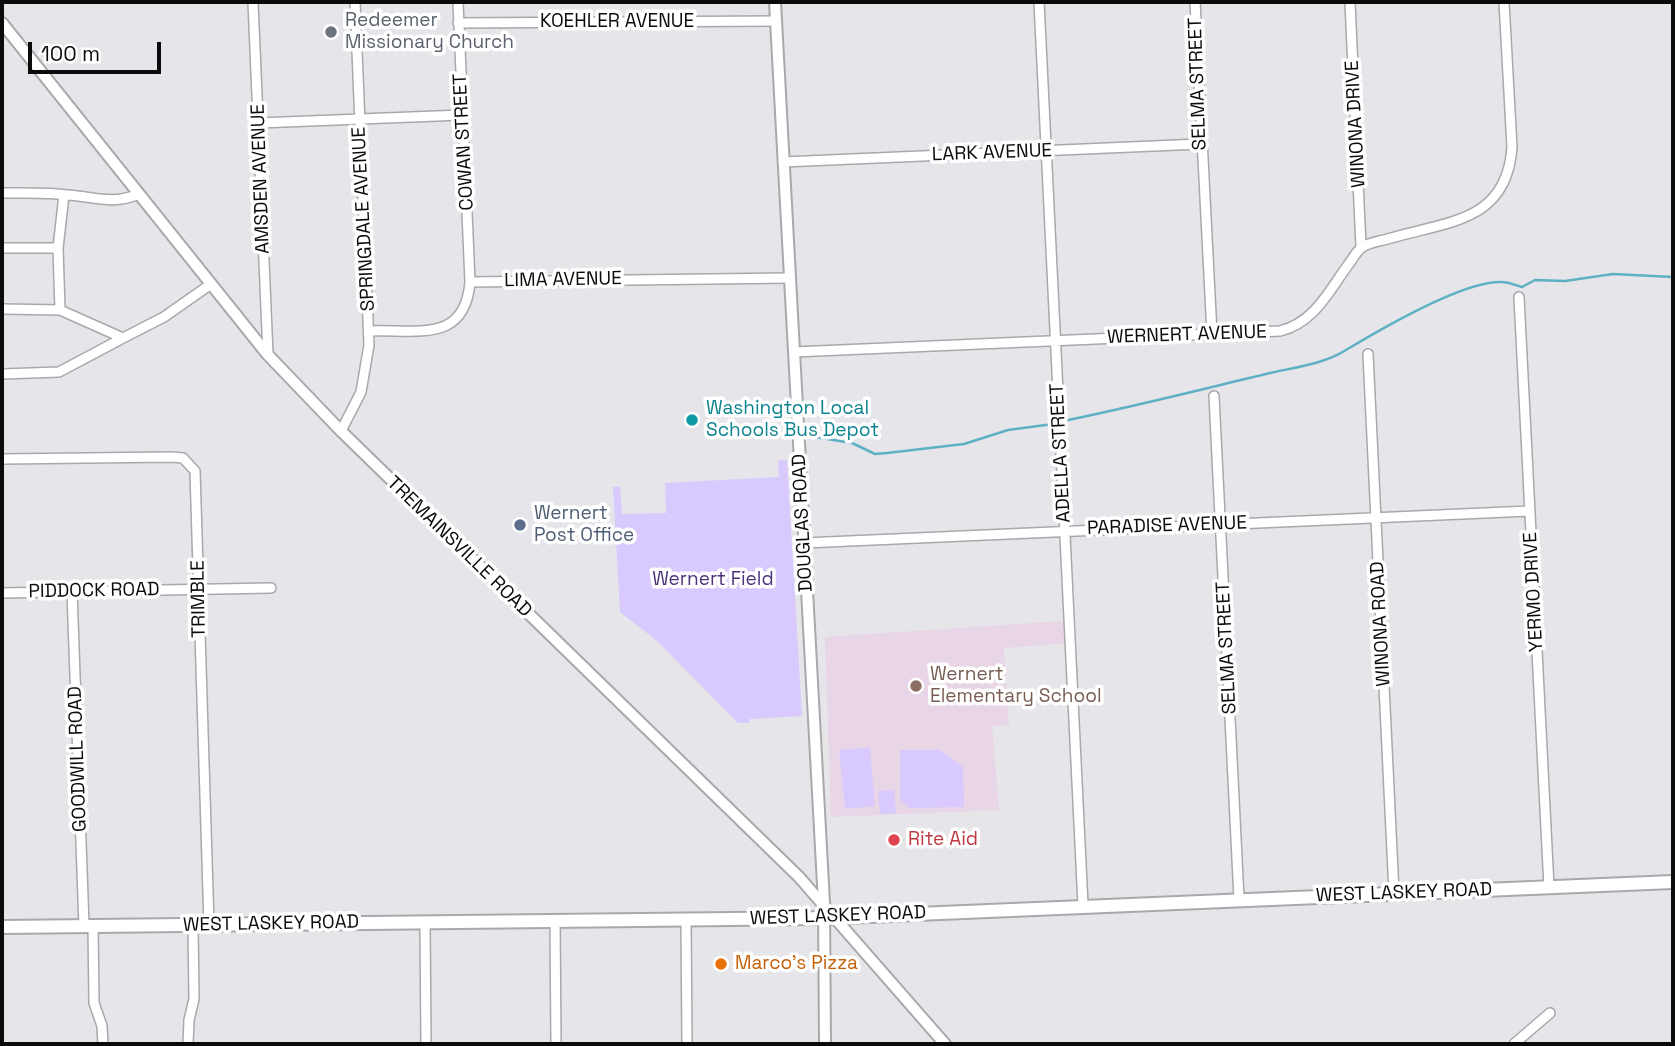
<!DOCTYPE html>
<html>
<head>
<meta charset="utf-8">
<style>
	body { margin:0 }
	#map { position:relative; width:1675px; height:1046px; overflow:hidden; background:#e6e5e9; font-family:"Space Grotesk",sans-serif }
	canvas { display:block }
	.frame { position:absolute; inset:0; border:4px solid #0b0b0c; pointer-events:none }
	.scale { position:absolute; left:28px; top:42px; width:133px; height:32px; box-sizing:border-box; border:4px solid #0b0b0c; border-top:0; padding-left:9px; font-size:21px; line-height:24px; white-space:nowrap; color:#0b0b0c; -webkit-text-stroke:5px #fff; paint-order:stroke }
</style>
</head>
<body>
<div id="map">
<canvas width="1675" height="1046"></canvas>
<div class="frame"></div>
<div class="scale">100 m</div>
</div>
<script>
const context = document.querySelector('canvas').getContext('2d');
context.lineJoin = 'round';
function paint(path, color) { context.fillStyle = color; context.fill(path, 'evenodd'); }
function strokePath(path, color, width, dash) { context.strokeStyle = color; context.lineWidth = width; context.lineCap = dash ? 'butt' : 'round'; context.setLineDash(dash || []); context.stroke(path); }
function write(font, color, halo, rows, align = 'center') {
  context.font = font + ' "Space Grotesk",sans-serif'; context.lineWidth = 7; context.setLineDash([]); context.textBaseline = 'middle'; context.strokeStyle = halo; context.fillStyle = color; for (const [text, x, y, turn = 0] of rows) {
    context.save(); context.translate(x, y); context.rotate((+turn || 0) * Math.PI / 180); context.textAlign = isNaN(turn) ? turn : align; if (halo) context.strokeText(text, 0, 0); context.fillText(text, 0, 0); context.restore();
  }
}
paint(new Path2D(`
	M 1064,621 L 1065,643 L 1004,648 L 1009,725 L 992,726 L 999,810 L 831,817 L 825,637 Z`), '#e8d5e6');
paint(new Path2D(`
	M 778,460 L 787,460 L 802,716 L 750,719 L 749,723 L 738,723 L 657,641 L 620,612 L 613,487 L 620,487 L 622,514 L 666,513 L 665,483 L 779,477 Z
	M 870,747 L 875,806 L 845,809 L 839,750 Z
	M 900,750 L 940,750 L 963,767 L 964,807 L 909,808 L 900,799 Z
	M 894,790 L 896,813 L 880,814 L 878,791 Z`), '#d8cafe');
strokePath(new Path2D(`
	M 1068,420 C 1136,406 1203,389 1270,373 C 1296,367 1324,364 1346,350 C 1381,329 1462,281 1501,282 C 1508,282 1516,285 1522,287 L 1535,280 L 1565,281 L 1613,274 L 1673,277
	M 815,437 L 852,443 L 875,454 L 887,453 L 964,444 L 1008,430 L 1053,424`), '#5eb1c4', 2.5);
const minor = new Path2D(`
	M 253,2 L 268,355
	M 458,2 L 470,282
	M 1039,2 L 1083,905
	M 1195,2 L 1212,334
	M 1350,2 L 1361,247
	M 458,23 L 776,21
	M 259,123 L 462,115
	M 783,162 L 1200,144
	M 2,193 C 24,193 47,192 68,195 C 95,197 113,205 139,194
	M 2,248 L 58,248
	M 1519,297 L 1549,887
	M 2,309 L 60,310 L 123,338 L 164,317 L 211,284
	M 60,310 L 58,248 L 64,195
	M 369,331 C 417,329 465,344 470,282 L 790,278
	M 794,352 L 1280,331 C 1314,323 1329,291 1348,265 C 1352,260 1356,252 1361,248 C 1368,242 1383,241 1391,238 C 1450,221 1507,221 1512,147 L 1504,2
	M 1368,354 L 1394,893
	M 2,374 L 59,372 L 123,338
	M 1214,396 L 1239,899
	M 341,431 L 361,392 L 369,345 L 355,2
	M 2,459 L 171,457 L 183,458 L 195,471 L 209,925
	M 804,543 L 1530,511
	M 72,592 L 84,926
	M 2,593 L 271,588
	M 555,920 L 556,1044
	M 686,921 L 687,1044
	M 425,922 L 426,1044
	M 93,926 L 94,1003 L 102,1026 L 103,1044
	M 188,1044 L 189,1020 L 194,999 L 193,925
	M 1514,1044 L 1550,1013`);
const tertiary = new Path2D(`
	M 775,2 L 824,903 L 825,1044
	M 2,23 L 268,355 L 341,431 L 799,877 L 945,1044`);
const secondary = new Path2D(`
	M 2,927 L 823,918 L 1673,882`);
strokePath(minor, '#a9a8ac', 12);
strokePath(tertiary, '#a9a8ac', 14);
strokePath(secondary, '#a9a8ac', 16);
strokePath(minor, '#fff', 9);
strokePath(tertiary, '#fff', 10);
strokePath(secondary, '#fff', 12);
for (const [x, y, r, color] of [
	[331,32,7,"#6b7280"],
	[692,420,7,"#0f9aa8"],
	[520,525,7,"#5c6f8a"],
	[916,686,7,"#8d6e63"],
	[894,840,7,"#e0444e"],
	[721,964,7,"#e8710a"]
]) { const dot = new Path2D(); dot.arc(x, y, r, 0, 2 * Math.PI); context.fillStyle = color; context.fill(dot); strokePath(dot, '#fff', 2.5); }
write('19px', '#5b616d', '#fff', [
	["Redeemer",345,21],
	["Missionary Church",345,43]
], 'left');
write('19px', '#0b0b0c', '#fff', [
	["KOEHLER AVENUE",617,22],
	["SELMA STREET",1198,84,-92],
	["WINONA DRIVE",1356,124,-93],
	["COWAN STREET",464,142,-93],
	["LARK AVENUE",992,153,-2],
	["AMSDEN AVENUE",261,179,-92],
	["SPRINGDALE AVENUE",364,219,-93],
	["LIMA AVENUE",563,280,-1],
	["WERNERT AVENUE",1187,335,-2],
	["ADELLA STREET",1061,453,-93],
	["DOUGLAS ROAD",803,523,-93],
	["PARADISE AVENUE",1167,526,-2],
	["TREMAINSVILLE ROAD",459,547,44],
	["PIDDOCK ROAD",94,591,-1],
	["YERMO DRIVE",1534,592,-93],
	["TRIMBLE",199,599,-91],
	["WINONA ROAD",1381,624,-93],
	["SELMA STREET",1227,648,-93],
	["GOODWILL ROAD",78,759,-92],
	["WEST LASKEY ROAD",1404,893,-2],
	["WEST LASKEY ROAD",838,916,-2],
	["WEST LASKEY ROAD",271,924,-1]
]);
write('19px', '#0d838f', '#fff', [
	["Washington Local",706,409],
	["Schools Bus Depot",706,431]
], 'left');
write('19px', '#4e5e75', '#fff', [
	["Wernert",534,514],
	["Post Office",534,536]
], 'left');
write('19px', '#4c3379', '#fff', [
	["Wernert Field",713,580]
]);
write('19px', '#785e54', '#fff', [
	["Wernert",930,675],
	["Elementary School",930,697]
], 'left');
write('19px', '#be3a42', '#fff', [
	["Rite Aid",908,840]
], 'left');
write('19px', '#c56008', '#fff', [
	["Marco's Pizza",735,964]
], 'left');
</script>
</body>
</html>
